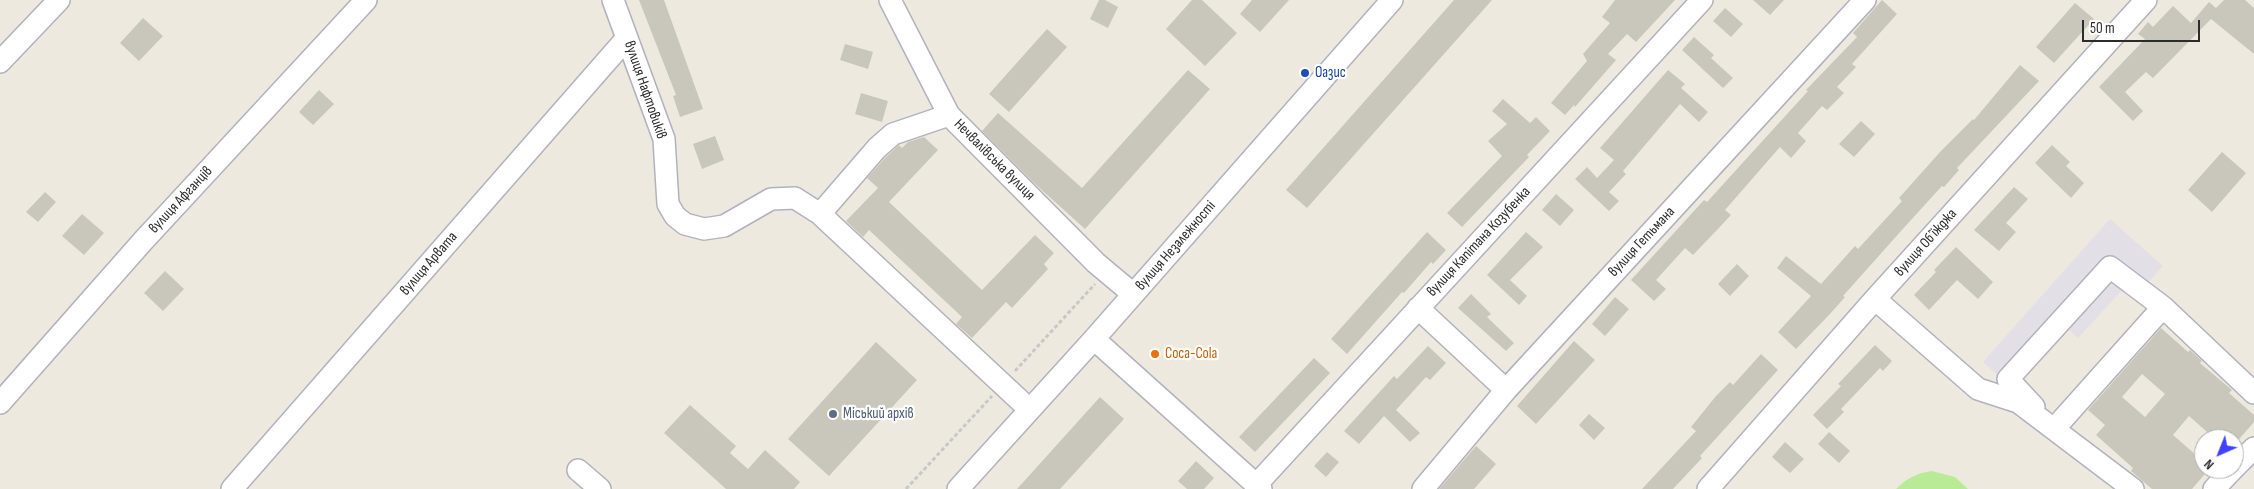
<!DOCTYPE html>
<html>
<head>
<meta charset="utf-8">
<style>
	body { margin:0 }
	#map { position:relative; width:2254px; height:489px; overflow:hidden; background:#ede9de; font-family:"Sofia Sans Condensed",sans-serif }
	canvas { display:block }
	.north { position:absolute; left:2194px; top:429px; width:50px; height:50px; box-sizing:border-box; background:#fff; border:1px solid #ababab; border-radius:50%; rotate:224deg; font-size:14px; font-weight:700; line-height:20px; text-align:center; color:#2c2c2c }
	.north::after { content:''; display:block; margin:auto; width:18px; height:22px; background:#3f42fa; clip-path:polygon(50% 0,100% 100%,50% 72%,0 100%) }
	.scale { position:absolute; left:2082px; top:20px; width:118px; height:22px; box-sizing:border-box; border:2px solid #2c2c2c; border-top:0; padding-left:6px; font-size:15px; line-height:18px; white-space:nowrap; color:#2c2c2c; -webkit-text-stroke:4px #fff; paint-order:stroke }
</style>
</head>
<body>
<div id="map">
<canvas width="2254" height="489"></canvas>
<div class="north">N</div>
<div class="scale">50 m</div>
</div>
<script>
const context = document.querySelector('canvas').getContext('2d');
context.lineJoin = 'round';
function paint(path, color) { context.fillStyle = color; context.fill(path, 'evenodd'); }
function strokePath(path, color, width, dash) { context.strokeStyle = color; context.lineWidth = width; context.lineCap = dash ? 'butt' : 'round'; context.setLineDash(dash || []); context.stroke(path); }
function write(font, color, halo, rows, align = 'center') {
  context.font = font + ' "Sofia Sans Condensed",sans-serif'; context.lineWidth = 4.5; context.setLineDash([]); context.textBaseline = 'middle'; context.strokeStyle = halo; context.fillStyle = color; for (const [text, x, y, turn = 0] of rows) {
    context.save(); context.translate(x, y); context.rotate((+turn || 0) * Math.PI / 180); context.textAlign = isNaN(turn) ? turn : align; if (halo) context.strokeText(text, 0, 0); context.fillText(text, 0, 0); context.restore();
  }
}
paint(new Path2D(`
	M 2110,219 L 2163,266 L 2144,287 L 2133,278 L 2078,338 L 2057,319 L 2002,379 L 1983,362 Z`), '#e2dfe6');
paint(new Path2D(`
	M 1932,471 L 1955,477 L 1968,489 L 1896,489 C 1907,478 1917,473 1932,471 Z`), '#b9eb97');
paint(new Path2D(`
	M 639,0 L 664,0 L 703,109 L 680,117 L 673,96 L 676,95 Z
	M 1099,0 L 1105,0 L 1118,7 L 1108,28 L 1090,19 Z
	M 1192,0 L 1202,0 L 1237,33 L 1205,66 L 1166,29 Z
	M 1252,0 L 1289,0 L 1260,32 L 1240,14 Z
	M 1454,0 L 1492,0 L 1307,208 L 1286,190 Z
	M 1615,0 L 1675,0 L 1636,42 L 1627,34 L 1608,54 L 1616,60 L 1575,107 L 1574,105 L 1565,115 L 1551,103 L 1587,61 L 1583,54 L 1610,23 L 1602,17 Z
	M 1753,0 L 1784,0 L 1770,15 Z
	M 1882,0 L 1897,14 L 1852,64 L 1856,67 L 1837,87 L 1844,93 L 1827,110 L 1822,106 L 1798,133 L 1806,141 L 1791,158 L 1780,147 L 1725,210 L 1731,215 L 1716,231 L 1693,255 L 1685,248 L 1656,280 L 1666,289 L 1654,301 L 1631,280 L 1704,200 L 1707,202 L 1808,91 L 1806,90 L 1857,37 L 1853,33 Z
	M 2224,0 L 2245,0 L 2254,8 L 2254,54 L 2211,19 L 2153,78 L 2146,72 L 2125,92 L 2143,111 L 2133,121 L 2099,87 L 2145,39 L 2138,34 L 2148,22 L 2153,27 L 2173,6 L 2191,23 L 2209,2 L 2216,8 Z
	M 2075,3 L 2094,19 L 2054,63 L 2036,47 Z
	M 1725,8 L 1743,24 L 1731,37 L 1713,21 Z
	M 143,18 L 163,36 L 139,61 L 120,43 Z
	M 1047,29 L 1067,47 L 1009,112 L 989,94 Z
	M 1694,37 L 1714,55 L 1711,58 L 1733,78 L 1723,88 L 1682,50 Z
	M 845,44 L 873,52 L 868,69 L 840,60 Z
	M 2020,65 L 2039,81 L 1957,168 L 1959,170 L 1944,187 L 1942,186 L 1901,231 L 1843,296 L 1845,297 L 1830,314 L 1796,349 L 1778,332 L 1811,296 L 1777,268 L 1786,256 L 1821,284 L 1855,246 L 1858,249 L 1902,201 L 1899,198 L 1940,152 L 1973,119 L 1974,120 Z
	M 1188,70 L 1210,89 L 1085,229 L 1034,183 L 982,131 L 998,113 L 1082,188 Z
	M 1668,70 L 1685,84 L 1681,88 L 1708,112 L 1699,122 L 1680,104 L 1623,171 L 1626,174 L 1609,192 L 1619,201 L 1609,211 L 1575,179 L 1587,167 L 1597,178 L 1614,160 L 1600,148 Z
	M 319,90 L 334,104 L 313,125 L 299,112 Z
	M 861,93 L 888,101 L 882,122 L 855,114 Z
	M 1503,99 L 1530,123 L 1536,117 L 1550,131 L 1527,155 L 1529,157 L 1462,227 L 1447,213 L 1502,156 L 1488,141 L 1507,124 L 1492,111 Z
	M 1861,121 L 1875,134 L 1854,157 L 1839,144 Z
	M 715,136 L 724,160 L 702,169 L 693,144 Z
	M 924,137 L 938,150 L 889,202 L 982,290 L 1035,235 L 1054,253 L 1044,264 L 1048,269 L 1012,308 L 1006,302 L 972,338 L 956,324 L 962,317 L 869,230 L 863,237 L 846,221 L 878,188 L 867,178 L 886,157 L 899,145 L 902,148 L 908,142 Z
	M 2052,145 L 2070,162 L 2066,166 L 2084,183 L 2071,198 L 2035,163 Z
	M 2222,152 L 2246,173 L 2212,212 L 2188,190 Z
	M 2014,187 L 2028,199 L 2006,223 L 2016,232 L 1999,251 L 1974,230 Z
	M 45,192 L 56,202 L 38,222 L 26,212 Z
	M 1556,194 L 1574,210 L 1560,226 L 1542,210 Z
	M 82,214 L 104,233 L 84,255 L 62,236 Z
	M 1427,232 L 1446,250 L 1433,264 L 1431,262 L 1404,293 L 1402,292 L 1347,354 L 1331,339 Z
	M 1526,232 L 1543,247 L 1510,280 L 1527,296 L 1519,305 L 1487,275 Z
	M 1956,247 L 1993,282 L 1978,299 L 1957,280 L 1929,310 L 1914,295 L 1936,272 L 1934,270 Z
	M 1737,264 L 1749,276 L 1730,296 L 1718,284 Z
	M 165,271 L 184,289 L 163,311 L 144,293 Z
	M 1471,294 L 1491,314 L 1487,317 L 1514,343 L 1506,351 L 1458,308 Z
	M 1615,297 L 1629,309 L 1605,336 L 1592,324 Z
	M 2161,328 L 2188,352 L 2190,350 L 2202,361 L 2200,363 L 2232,390 L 2229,393 L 2254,415 L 2254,422 L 2234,445 L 2234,439 L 2215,439 L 2189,416 L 2173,435 L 2204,462 L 2204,475 L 2192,489 L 2152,489 L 2131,471 L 2133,468 L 2096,435 L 2105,425 L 2088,410 ZM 2142,374 L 2165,394 L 2145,417 L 2122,397 Z
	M 1574,341 L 1595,360 L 1536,424 L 1517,406 Z
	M 876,342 L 917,380 L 829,476 L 788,439 Z
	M 1875,345 L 1892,361 L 1883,371 L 1880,368 L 1841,409 L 1844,412 L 1827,429 L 1813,415 L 1841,386 L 1838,384 Z
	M 1428,346 L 1446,363 L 1430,380 L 1426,377 L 1396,410 L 1420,433 L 1410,442 L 1384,416 L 1359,444 L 1344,431 L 1394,376 L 1397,379 Z
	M 1761,354 L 1778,370 L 1700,456 L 1702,458 L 1673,489 L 1642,489 L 1696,431 L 1691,427 L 1716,396 L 1730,382 L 1733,385 Z
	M 1314,358 L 1330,373 L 1255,452 L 1239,437 Z
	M 1100,397 L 1124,419 L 1060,489 L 1017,489 Z
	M 690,405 L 736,446 L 730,453 L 748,469 L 765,450 L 800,482 L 794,489 L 726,489 L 664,433 Z
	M 1589,414 L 1605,428 L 1594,440 L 1579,425 Z
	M 1829,432 L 1850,451 L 1839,463 L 1818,444 Z
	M 1785,442 L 1804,459 L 1790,473 L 1772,457 Z
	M 1476,446 L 1496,464 L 1474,489 L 1439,489 Z
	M 1327,452 L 1339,462 L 1326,477 L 1314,466 Z
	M 1196,461 L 1214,478 L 1204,489 L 1187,489 L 1178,481 Z`), '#c9c7bc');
const minor = new Path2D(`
	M 613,0 L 664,139 L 668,204 L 675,216 L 685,224 L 704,229 L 724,226 L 771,199 L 795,198 L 820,214 L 1029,409
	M 890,0 L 949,115 L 1096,263 L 1133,294
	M 0,62 L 59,0
	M 820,214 L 877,148 L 893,134 L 949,115
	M 1875,299 L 1978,389 L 2018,402 L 2133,489
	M 1418,308 L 1506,390
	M 1094,339 L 1261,489
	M 0,403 L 143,241 L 366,0
	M 2034,407 L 2008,379 L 2110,267 L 2163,307
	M 2054,429 L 2163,307 L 2254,393
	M 2234,468 L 2254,448
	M 578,470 L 600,489
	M 1256,485 L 1702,0
	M 232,489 L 627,38
	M 958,489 L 1094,339 L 1392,0
	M 1423,489 L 1506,390 L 1865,0
	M 1708,489 L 1875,299 L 2146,0
	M 2214,489 L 2233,469`);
strokePath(minor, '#b2b2bf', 24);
strokePath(new Path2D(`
	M 1015,371 L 1095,284
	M 906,489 L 992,396`), '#c8c8c8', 3, [4, 2.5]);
strokePath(minor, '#fff', 21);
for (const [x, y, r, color] of [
	[1305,73,5,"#1a4fb4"],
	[1155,354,5,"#e8710a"],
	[833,414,5,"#5c6f8a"]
]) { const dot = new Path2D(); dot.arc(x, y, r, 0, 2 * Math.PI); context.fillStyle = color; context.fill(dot); strokePath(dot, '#fff', 2); }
write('15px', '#164399', '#fff', [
	["Оазис",1315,73]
], 'left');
write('15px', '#2c2c2c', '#fff', [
	["вулиця Нафтовиків",645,90,71],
	["Нечвалівська вулиця",994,160,45],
	["вулиця Афганців",181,200,-47],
	["вулиця Капітана Козубенка",1479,242,-47],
	["вулиця Гетьмана",1642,242,-47],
	["вулиця Обʼїжджа",1926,243,-48],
	["вулиця Незалежності",1176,246,-49],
	["вулиця Арвата",429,264,-49]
]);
write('15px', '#c56008', '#fff', [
	["Coca-Cola",1165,354]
], 'left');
write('15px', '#4e5e75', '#fff', [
	["Міський архів",843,414]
], 'left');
</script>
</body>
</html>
